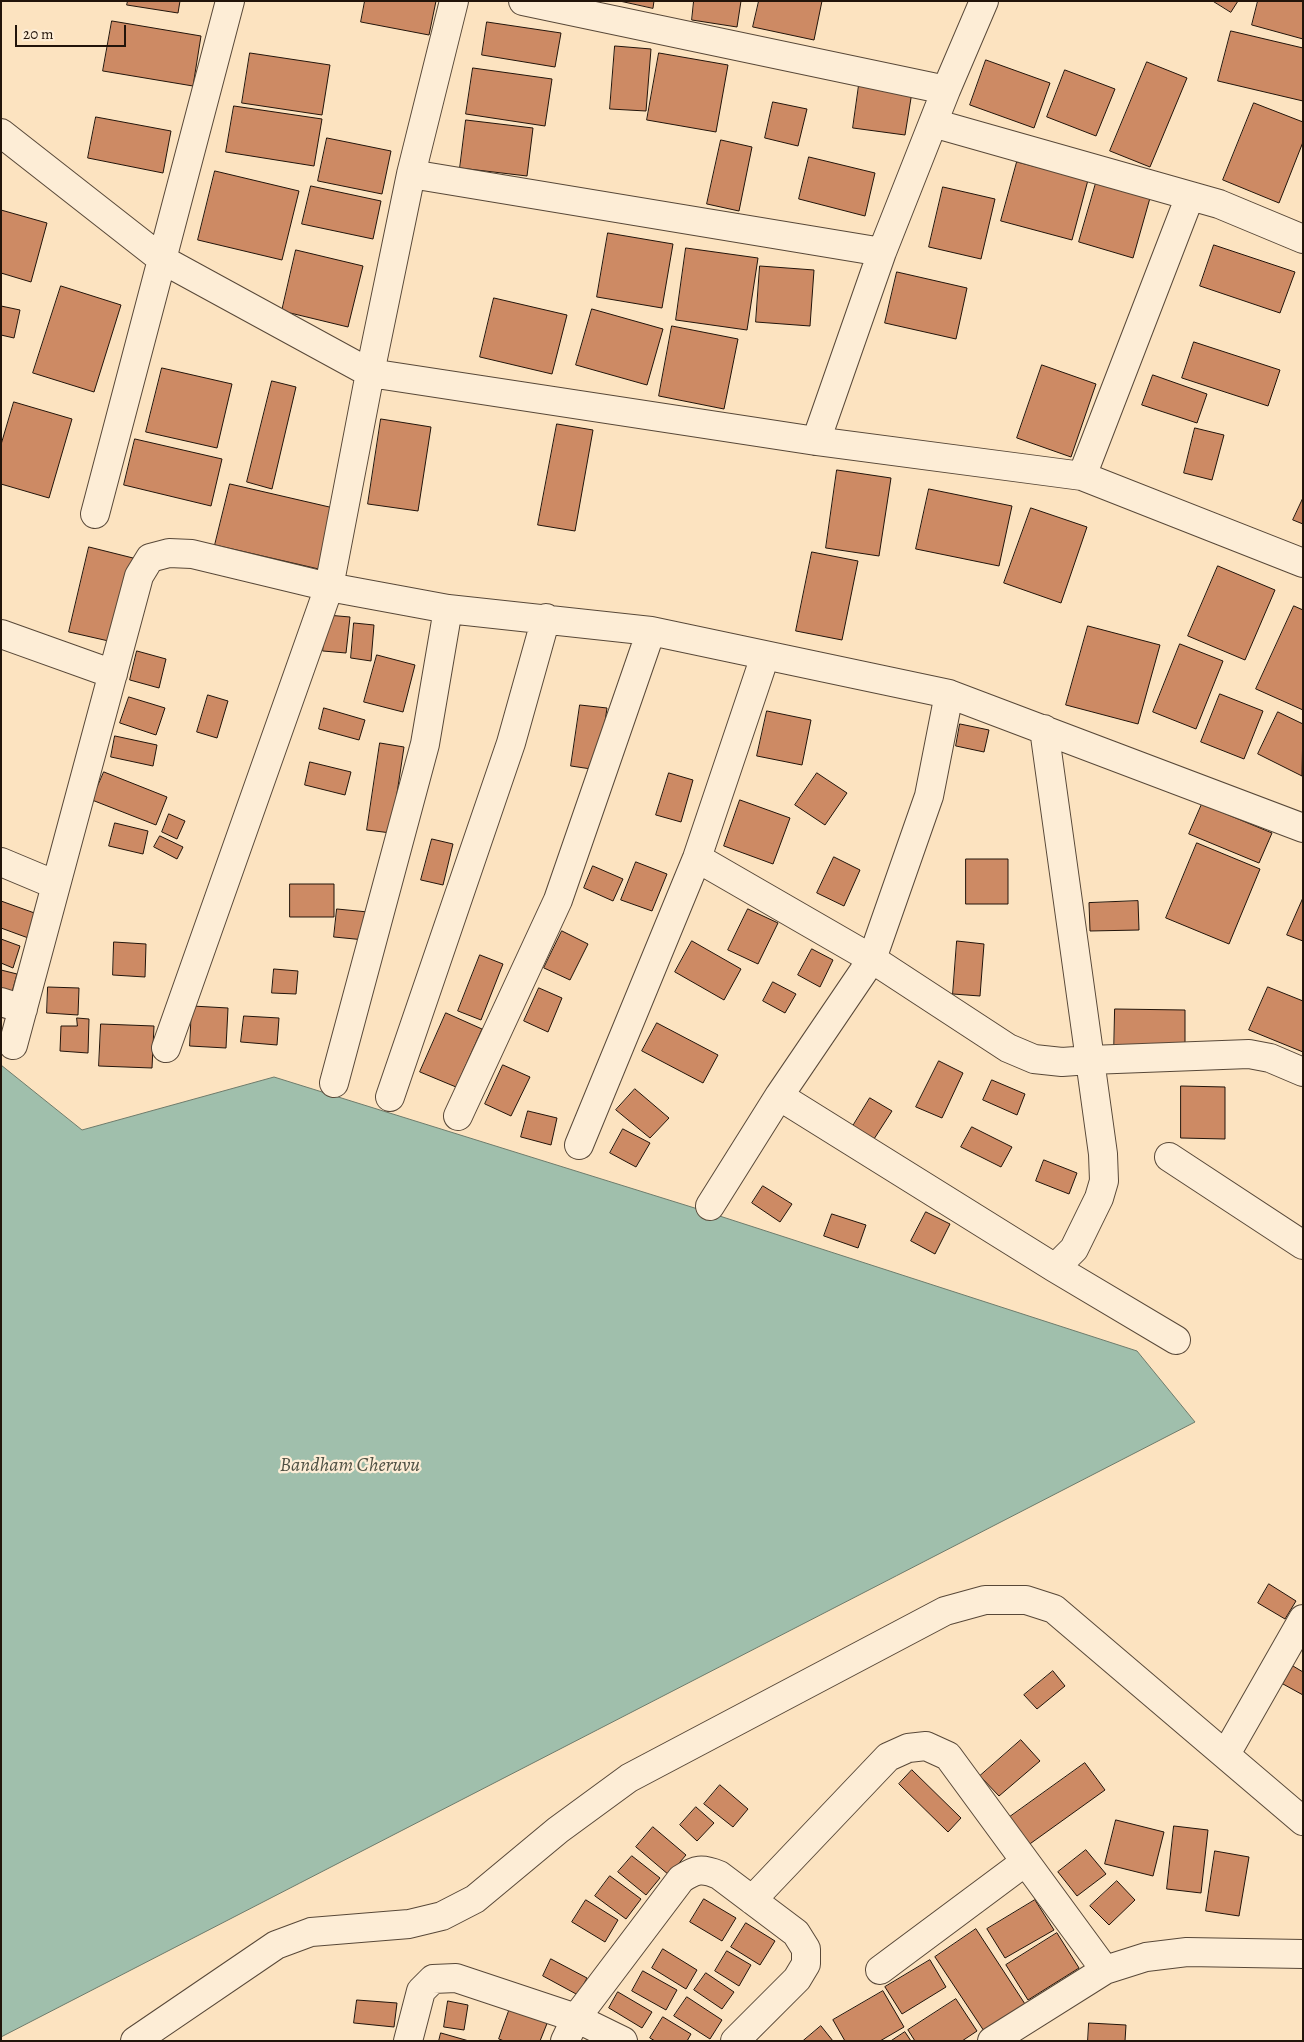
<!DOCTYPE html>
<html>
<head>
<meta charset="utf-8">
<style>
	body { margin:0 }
	#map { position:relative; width:1304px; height:2042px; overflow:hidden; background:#fce3c0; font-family:Alegreya,serif }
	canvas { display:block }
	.frame { position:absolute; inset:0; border:2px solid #22140a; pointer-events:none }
	.scale { position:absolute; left:15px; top:25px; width:111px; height:22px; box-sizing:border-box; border:2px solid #22140a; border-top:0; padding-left:6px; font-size:15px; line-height:18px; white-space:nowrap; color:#22140a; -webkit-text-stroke:4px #fdedd6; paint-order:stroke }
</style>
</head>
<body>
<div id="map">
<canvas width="1304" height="2042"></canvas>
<div class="frame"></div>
<div class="scale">20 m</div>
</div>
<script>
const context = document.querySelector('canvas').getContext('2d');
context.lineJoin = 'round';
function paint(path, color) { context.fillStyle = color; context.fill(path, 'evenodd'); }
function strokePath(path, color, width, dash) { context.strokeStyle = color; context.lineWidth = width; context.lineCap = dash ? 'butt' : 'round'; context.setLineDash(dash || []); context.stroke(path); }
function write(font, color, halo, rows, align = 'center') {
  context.font = font + ' Alegreya,serif'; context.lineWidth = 4.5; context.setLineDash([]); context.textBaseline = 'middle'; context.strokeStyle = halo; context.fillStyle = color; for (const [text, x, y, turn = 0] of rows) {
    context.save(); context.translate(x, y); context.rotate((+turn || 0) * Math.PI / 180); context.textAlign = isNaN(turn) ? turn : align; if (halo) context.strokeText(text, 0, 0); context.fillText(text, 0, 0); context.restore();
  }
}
const water = new Path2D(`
	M 1,1065 L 82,1130 L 274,1077 L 701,1210 L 1137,1351 L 1195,1422 L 1,2037 Z`);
paint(water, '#a0bfac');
strokePath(water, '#6e7b6b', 1);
const building = new Path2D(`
	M 128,1 L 180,1 L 178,13 L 127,5 Z
	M 365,1 L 436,1 L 429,35 L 361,22 Z
	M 620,1 L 654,1 L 653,8 Z
	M 694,1 L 741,1 L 737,27 L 692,20 Z
	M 759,1 L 822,1 L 814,40 L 753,27 Z
	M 1213,1 L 1238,1 L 1231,12 Z
	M 1258,1 L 1303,1 L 1303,39 L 1252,25 Z
	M 112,21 L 201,36 L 193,86 L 103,71 Z
	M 487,22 L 561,33 L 555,67 L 482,55 Z
	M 1231,31 L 1303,48 L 1303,101 L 1218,81 Z
	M 615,46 L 651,49 L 646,111 L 610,109 Z
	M 250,53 L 330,65 L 322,115 L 242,103 Z
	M 659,53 L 728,65 L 716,132 L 647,120 Z
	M 986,60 L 1050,83 L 1034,128 L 970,105 Z
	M 1147,62 L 1187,78 L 1150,167 L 1110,151 Z
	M 473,68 L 552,79 L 545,126 L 466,114 Z
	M 1065,70 L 1115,89 L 1096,136 L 1047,117 Z
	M 859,85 L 912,92 L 905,135 L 853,128 Z
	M 773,102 L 807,109 L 798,146 L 765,138 Z
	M 1254,103 L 1303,122 L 1303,142 L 1279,203 L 1223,180 Z
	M 234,106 L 322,119 L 314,166 L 226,152 Z
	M 96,117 L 171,131 L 163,173 L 88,158 Z
	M 466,120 L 533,128 L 527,176 L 460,168 Z
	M 327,138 L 391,151 L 382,194 L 318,181 Z
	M 721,140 L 752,147 L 739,211 L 707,204 Z
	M 809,157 L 875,173 L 865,216 L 799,199 Z
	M 1017,162 L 1088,180 L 1072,240 L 1001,221 Z
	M 215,171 L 299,191 L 282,260 L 198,240 Z
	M 1096,183 L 1150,198 L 1133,258 L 1079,242 Z
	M 311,186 L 381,201 L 373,239 L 302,224 Z
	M 943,187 L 995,199 L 981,259 L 929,247 Z
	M 1,210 L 47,223 L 31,282 L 1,273 Z
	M 608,233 L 673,244 L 662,308 L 597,297 Z
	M 1214,245 L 1295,272 L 1280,313 L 1200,286 Z
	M 686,248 L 758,258 L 747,330 L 676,320 Z
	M 296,250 L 363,266 L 348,327 L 282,311 Z
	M 760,266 L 814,270 L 810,326 L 756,322 Z
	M 897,272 L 967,288 L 956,339 L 885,323 Z
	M 61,286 L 121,305 L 94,392 L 33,373 Z
	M 494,298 L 567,315 L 552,374 L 480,357 Z
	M 1,306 L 20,310 L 14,338 L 1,335 Z
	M 592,309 L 663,329 L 647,385 L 576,365 Z
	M 672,326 L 738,339 L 724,409 L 659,396 Z
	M 1194,342 L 1280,370 L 1268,406 L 1182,378 Z
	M 1042,365 L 1096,384 L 1071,457 L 1017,438 Z
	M 162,368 L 232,384 L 217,448 L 146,432 Z
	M 1153,375 L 1207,394 L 1197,423 L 1142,405 Z
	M 272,381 L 296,387 L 272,489 L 247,482 Z
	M 14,402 L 72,419 L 49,498 L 1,484 L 1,445 Z
	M 381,419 L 431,427 L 418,511 L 368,504 Z
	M 557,424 L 593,430 L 575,531 L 538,525 Z
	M 1195,428 L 1224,435 L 1212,480 L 1184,473 Z
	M 135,439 L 222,459 L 211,506 L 124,485 Z
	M 837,470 L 891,478 L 879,556 L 826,548 Z
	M 230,484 L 338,509 L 323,570 L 215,545 Z
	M 929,489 L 1012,506 L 999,566 L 916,549 Z
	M 1303,498 L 1303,524 L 1293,520 Z
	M 1031,508 L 1087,527 L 1061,603 L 1004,583 Z
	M 89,547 L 133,558 L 113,642 L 69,632 Z
	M 812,552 L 858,561 L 842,640 L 796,631 Z
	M 1218,566 L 1275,590 L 1245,660 L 1188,636 Z
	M 1294,606 L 1303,610 L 1303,710 L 1256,689 Z
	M 327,615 L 350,617 L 346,653 L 323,651 Z
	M 354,623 L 374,625 L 371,661 L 351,658 Z
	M 1088,626 L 1160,645 L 1138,724 L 1066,705 Z
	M 1180,644 L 1223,661 L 1196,729 L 1153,712 Z
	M 137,651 L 166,659 L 159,688 L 130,680 Z
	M 377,655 L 415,665 L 403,712 L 364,702 Z
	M 1220,694 L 1263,711 L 1244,759 L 1201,742 Z
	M 208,695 L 228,701 L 217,738 L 197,732 Z
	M 129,697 L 165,708 L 156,735 L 120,723 Z
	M 580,705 L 607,708 L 598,770 L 571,766 Z
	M 324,708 L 365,720 L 359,740 L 319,729 Z
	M 767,711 L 811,720 L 802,765 L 757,756 Z
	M 1278,712 L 1303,724 L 1302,776 L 1258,754 Z
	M 960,724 L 989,730 L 984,752 L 956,746 Z
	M 115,736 L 157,745 L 153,766 L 111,757 Z
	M 380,743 L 404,747 L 391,833 L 367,830 Z
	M 310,762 L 351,772 L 345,795 L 305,785 Z
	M 104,772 L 167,797 L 156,825 L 92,800 Z
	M 669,773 L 693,780 L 681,822 L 656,815 Z
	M 817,773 L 847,793 L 825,825 L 795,805 Z
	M 740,800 L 790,818 L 773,864 L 724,846 Z
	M 1202,804 L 1272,833 L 1259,863 L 1189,834 Z
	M 169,814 L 185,821 L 177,839 L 162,832 Z
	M 115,823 L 148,831 L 143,854 L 109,846 Z
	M 160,836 L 183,847 L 177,859 L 154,847 Z
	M 432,839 L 453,844 L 443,885 L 421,880 Z
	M 1197,843 L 1260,869 L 1229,944 L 1166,918 Z
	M 834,857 L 860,870 L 844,906 L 817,893 Z
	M 966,859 L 1008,859 L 1008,904 L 966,904 Z
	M 636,862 L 667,874 L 652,911 L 621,900 Z
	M 593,866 L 623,879 L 613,901 L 584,888 Z
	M 290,884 L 334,884 L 334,917 L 290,917 Z
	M 1303,898 L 1303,941 L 1287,935 Z
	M 1,901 L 40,915 L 31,939 L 1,928 Z
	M 1138,901 L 1139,930 L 1090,931 L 1089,903 Z
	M 337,909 L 368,912 L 365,940 L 334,937 Z
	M 748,909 L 778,923 L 758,964 L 728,950 Z
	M 562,931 L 588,944 L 570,980 L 544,968 Z
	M 1,939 L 20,946 L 13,968 L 1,963 Z
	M 692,941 L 741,969 L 724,1000 L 675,972 Z
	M 957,941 L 984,944 L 980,996 L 953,994 Z
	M 114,942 L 146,944 L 145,977 L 113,975 Z
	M 812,949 L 833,960 L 820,987 L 798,975 Z
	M 480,955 L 503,964 L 481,1020 L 458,1011 Z
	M 274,969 L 298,971 L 296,994 L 272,993 Z
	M 1,970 L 17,974 L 11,996 L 1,994 Z
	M 773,982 L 796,994 L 785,1013 L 763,1001 Z
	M 48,987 L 79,988 L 78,1015 L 47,1013 Z
	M 1268,987 L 1303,1001 L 1303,1052 L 1249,1030 Z
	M 539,988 L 562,998 L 548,1032 L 524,1021 Z
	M 192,1006 L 228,1008 L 226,1048 L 190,1046 Z
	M 1115,1009 L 1185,1010 L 1185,1056 L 1114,1056 Z
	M 446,1013 L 482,1029 L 456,1087 L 420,1072 Z
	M 244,1016 L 279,1018 L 277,1045 L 241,1042 Z
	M 77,1018 L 89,1019 L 88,1053 L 60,1051 L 61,1026 L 77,1026 Z
	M 657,1023 L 718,1055 L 703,1083 L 642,1051 Z
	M 101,1024 L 154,1026 L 152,1068 L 99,1066 Z
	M 939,1061 L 963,1073 L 942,1118 L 916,1107 Z
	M 503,1065 L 530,1077 L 511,1116 L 485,1104 Z
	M 992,1080 L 1025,1094 L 1017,1115 L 983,1100 Z
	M 1181,1086 L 1225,1087 L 1225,1139 L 1181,1138 Z
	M 635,1089 L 669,1118 L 650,1138 L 616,1110 Z
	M 870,1098 L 892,1111 L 874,1139 L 853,1126 Z
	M 528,1111 L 557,1118 L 551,1145 L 521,1137 Z
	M 972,1127 L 1012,1147 L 1001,1167 L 961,1147 Z
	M 623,1129 L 650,1143 L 636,1167 L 610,1153 Z
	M 1044,1160 L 1077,1173 L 1069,1194 L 1036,1181 Z
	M 763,1186 L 792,1204 L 780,1222 L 752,1203 Z
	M 926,1212 L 950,1224 L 935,1254 L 911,1241 Z
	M 832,1214 L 866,1225 L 858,1248 L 824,1236 Z
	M 1269,1584 L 1296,1601 L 1285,1619 L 1258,1603 Z
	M 1293,1666 L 1303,1672 L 1303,1695 L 1283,1684 Z
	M 1053,1671 L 1065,1686 L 1037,1709 L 1024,1695 Z
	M 1021,1740 L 1040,1761 L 999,1796 L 980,1776 Z
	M 1085,1763 L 1105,1790 L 1020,1851 L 1000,1824 Z
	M 912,1770 L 961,1818 L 948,1832 L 899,1784 Z
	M 720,1785 L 748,1809 L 733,1827 L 704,1804 Z
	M 696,1807 L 714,1823 L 697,1841 L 680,1825 Z
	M 1116,1820 L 1164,1832 L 1153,1876 L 1105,1864 Z
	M 1174,1826 L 1208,1830 L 1201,1893 L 1167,1889 Z
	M 653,1827 L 686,1855 L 669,1875 L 636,1847 Z
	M 1086,1850 L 1106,1874 L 1077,1896 L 1058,1872 Z
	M 1215,1851 L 1249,1857 L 1239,1916 L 1206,1911 Z
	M 632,1856 L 660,1878 L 646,1895 L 618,1872 Z
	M 610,1876 L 641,1899 L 626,1919 L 595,1896 Z
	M 1117,1881 L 1135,1900 L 1109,1925 L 1090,1906 Z
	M 704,1899 L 736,1918 L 722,1941 L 690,1922 Z
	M 586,1900 L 618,1920 L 605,1942 L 572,1922 Z
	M 1035,1900 L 1054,1930 L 1005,1958 L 987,1929 Z
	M 746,1923 L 775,1941 L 760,1965 L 731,1947 Z
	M 976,1929 L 1025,2004 L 984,2031 L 935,1957 Z
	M 1057,1933 L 1079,1968 L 1028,2000 L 1006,1965 Z
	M 663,1949 L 697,1970 L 686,1989 L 652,1968 Z
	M 727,1951 L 751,1965 L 739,1986 L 715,1971 Z
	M 551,1959 L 587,1978 L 578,1995 L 543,1976 Z
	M 930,1960 L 946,1987 L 902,2014 L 885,1987 Z
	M 643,1971 L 677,1990 L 666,2010 L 632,1991 Z
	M 706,1973 L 734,1992 L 722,2009 L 694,1990 Z
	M 883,1991 L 904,2027 L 880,2041 L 845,2041 L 833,2020 Z
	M 618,1992 L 652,2012 L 642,2028 L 609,2008 Z
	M 687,1997 L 722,2020 L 710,2039 L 674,2016 Z
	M 956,1999 L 977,2031 L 962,2041 L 915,2041 L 908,2030 Z
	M 357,2000 L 397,2003 L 394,2027 L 354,2023 Z
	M 448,2001 L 468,2005 L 464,2030 L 444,2027 Z
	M 510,2008 L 548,2021 L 540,2041 L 504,2041 L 499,2039 Z
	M 663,2017 L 691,2034 L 687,2041 L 655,2041 L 650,2038 Z
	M 1089,2023 L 1126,2025 L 1125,2041 L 1088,2041 Z
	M 821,2026 L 833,2041 L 803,2041 Z
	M 905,2032 L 911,2041 L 891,2041 Z
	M 441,2033 L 469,2041 L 439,2041 Z`);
paint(building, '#cd8a64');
strokePath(building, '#22140a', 1);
const minor = new Path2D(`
	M 523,1 L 946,90
	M 933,123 L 1219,204 L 1303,239
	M 1,133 L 163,260 L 370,373 L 816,441 L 1082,476 L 1303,563
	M 411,174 L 882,252
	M 816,441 L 882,252 L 946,90 L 984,1
	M 1082,476 L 1190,196
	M 95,514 L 230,1
	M 1,634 L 113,674
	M 697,858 L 872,959 L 1008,1048 L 1034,1059 L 1062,1062 L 1090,1060 L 1044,729
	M 1,862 L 56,885
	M 1,1002 L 23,1009
	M 13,1045 L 139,576 L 150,558 L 169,553 L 192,554 L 329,587 L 448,609 L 651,631 L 949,694 L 1303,828
	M 166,1048 L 329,587 L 370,373 L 411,174 L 454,1
	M 334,1083 L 425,744 L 448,609
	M 779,1096 L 1055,1268 L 1176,1340
	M 390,1097 L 511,743 L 546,618
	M 458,1116 L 558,900 L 651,631
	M 579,1145 L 697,858 L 765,656
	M 1169,1157 L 1303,1245
	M 710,1206 L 779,1096 L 872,959 L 929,796 L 949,694
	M 1055,1268 L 1074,1249 L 1099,1198 L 1104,1181 L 1103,1154 L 1090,1060 L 1249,1054 L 1270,1058 L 1303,1072
	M 1226,1754 L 1303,1619
	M 752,1900 L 888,1757 L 908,1748 L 926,1746 L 948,1756 L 1105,1970
	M 880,1970 L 1025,1862
	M 135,2041 L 276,1945 L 311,1932 L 409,1924 L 442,1916 L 475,1899 L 558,1830 L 629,1778 L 945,1611 L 985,1600 L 1026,1600 L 1054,1609 L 1303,1821
	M 408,2041 L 421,1991 L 433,1979 L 456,1978 L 576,2018 L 623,2041
	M 565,2041 L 576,2018 L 681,1879 C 696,1869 702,1868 719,1875 L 796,1933 L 806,1949 L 806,1964 L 797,1979 L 735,2041
	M 992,2041 L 1105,1970 L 1146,1957 L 1187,1952 L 1303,1954`);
strokePath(minor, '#584838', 30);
strokePath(minor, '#fdedd6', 28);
write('italic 20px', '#4e5043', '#fdedd6', [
	["Bandham Cheruvu",350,1466]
]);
</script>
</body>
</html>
